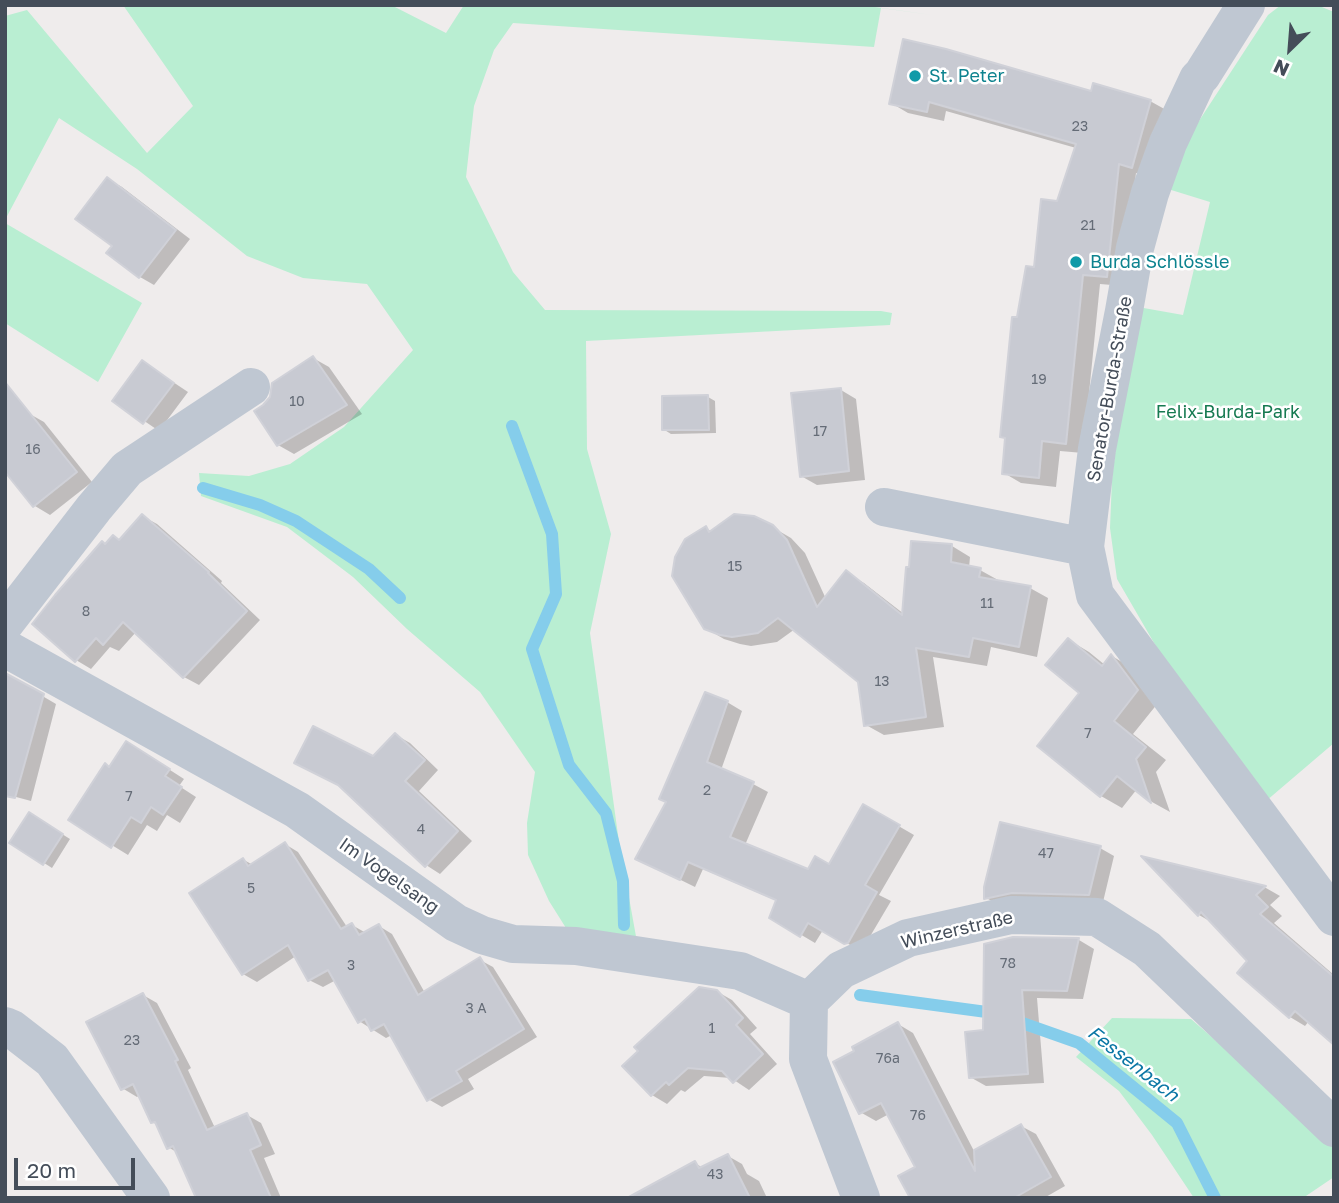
<!DOCTYPE html>
<html>
<head>
<meta charset="utf-8">
<style>
	body { margin:0 }
	#map { position:relative; width:1339px; height:1203px; overflow:hidden; background:#efecec; font-family:"Golos Text",sans-serif }
	canvas { display:block }
	.frame { position:absolute; inset:0; border:7px solid #444d59; pointer-events:none }
	.north { position:absolute; left:1255px; top:14px; width:70px; height:70px; -webkit-text-stroke:5px #fff; paint-order:stroke; rotate:205deg; font-size:19px; font-weight:700; line-height:28px; text-align:center; color:#444d59 }
	.north::after { content:''; display:block; margin:auto; width:24px; height:32px; background:#444d59; clip-path:polygon(50% 0,100% 100%,50% 72%,0 100%) }
	.scale { position:absolute; left:14px; top:1158px; width:121px; height:32px; box-sizing:border-box; border:4px solid #444d59; border-top:0; padding-left:9px; font-size:21px; line-height:24px; white-space:nowrap; color:#444d59; -webkit-text-stroke:5px #fff; paint-order:stroke }
</style>
</head>
<body>
<div id="map">
<canvas width="1339" height="1203"></canvas>
<div class="frame"></div>
<div class="north">N</div>
<div class="scale">20 m</div>
</div>
<script>
const context = document.querySelector('canvas').getContext('2d');
context.lineJoin = 'round';
function paint(path, color) { context.fillStyle = color; context.fill(path, 'evenodd'); }
function strokePath(path, color, width, dash) { context.strokeStyle = color; context.lineWidth = width; context.lineCap = dash ? 'butt' : 'round'; context.setLineDash(dash || []); context.stroke(path); }
function write(font, color, halo, rows, align = 'center') {
  context.font = font + ' "Golos Text",sans-serif'; context.lineWidth = 5; context.setLineDash([]); context.textBaseline = 'middle'; context.strokeStyle = halo; context.fillStyle = color; for (const [text, x, y, turn = 0] of rows) {
    context.save(); context.translate(x, y); context.rotate((+turn || 0) * Math.PI / 180); context.textAlign = isNaN(turn) ? turn : align; if (halo) context.strokeText(text, 0, 0); context.fillText(text, 0, 0); context.restore();
  }
}
paint(new Path2D(`
	M 123,5 L 391,5 L 446,33 L 464,5 L 861,5 L 932,15 L 881,8 L 874,47 L 513,23 L 494,50 L 474,106 L 466,177 L 513,272 L 545,310 L 881,311 L 892,313 L 890,325 L 586,341 L 587,449 L 611,534 L 590,633 L 619,842 L 637,942 L 571,936 L 549,901 L 528,855 L 527,823 L 535,772 L 480,692 L 407,629 L 353,577 L 287,527 L 201,496 L 199,473 L 249,476 L 290,464 L 344,427 L 413,350 L 367,284 L 303,278 L 247,256 L 137,169 L 59,118 L 5,220 L 5,16 L 27,10 L 147,153 L 193,106 Z
	M 1281,5 L 1317,5 L 1334,12 L 1334,743 L 1266,801 L 1157,648 L 1117,579 L 1110,528 L 1112,479 L 1126,359 L 1138,307 L 1183,315 L 1210,202 L 1168,189 L 1195,127 L 1268,15 Z
	M 5,223 L 142,303 L 98,382 L 5,323 Z
	M 1112,1018 L 1191,1019 L 1334,1143 L 1334,1177 L 1303,1198 L 1194,1198 L 1152,1135 L 1119,1091 L 1076,1057 Z`), '#b9eed2');
paint(new Path2D(`
	M 1092,93 L 1150,101 L 1168,111 L 1149,176 L 1136,173 L 1124,286 L 1100,284 L 1083,453 L 1060,451 L 1056,487 L 1021,483 L 1004,473 L 1007,439 L 1002,436 L 1019,319 L 1076,148 L 946,111 L 944,121 L 908,113 L 891,103 Z
	M 108,179 L 122,187 L 190,239 L 154,285 L 140,277 L 109,253 L 114,246 Z
	M 313,358 L 329,367 L 362,414 L 294,454 L 278,445 Z
	M 143,362 L 188,392 L 159,431 L 115,401 Z
	M 841,390 L 856,399 L 865,480 L 817,485 L 801,476 Z
	M 708,397 L 715,401 L 716,433 L 671,434 L 663,429 Z
	M 28,413 L 44,422 L 92,482 L 50,515 L 35,506 Z
	M 142,516 L 157,524 L 222,581 L 221,583 L 260,620 L 199,685 L 184,677 L 136,632 L 119,651 L 110,647 L 91,669 L 76,660 L 106,545 L 120,541 Z
	M 772,527 L 791,538 L 805,553 L 826,599 L 846,573 L 864,583 L 904,614 L 913,543 L 952,546 L 970,557 L 969,568 L 980,570 L 998,580 L 998,582 L 1030,588 L 1048,598 L 1037,657 L 991,647 L 987,666 L 933,657 L 944,727 L 884,735 L 866,725 L 860,681 L 795,629 L 777,642 L 751,646 L 740,644 L 724,639 L 705,628 L 706,528 L 712,532 Z
	M 1069,640 L 1089,652 L 1105,665 L 1112,656 L 1132,668 L 1158,703 L 1133,734 L 1166,760 L 1156,772 L 1170,812 L 1152,802 L 1137,789 L 1122,808 L 1101,796 L 1039,746 L 1082,693 Z
	M 5,674 L 56,704 L 31,801 L 5,794 Z
	M 727,702 L 742,711 L 721,770 L 753,784 L 768,792 L 745,845 L 808,871 L 829,866 L 864,806 L 914,835 L 879,895 L 891,901 L 862,950 L 861,951 L 823,930 L 815,943 L 771,917 L 777,901 L 703,869 L 695,887 L 638,859 Z
	M 396,735 L 410,743 L 438,770 L 419,791 L 472,841 L 440,874 L 426,865 L 374,758 Z
	M 142,752 L 184,779 L 179,786 L 196,797 L 180,823 L 167,815 L 157,831 L 147,825 L 128,855 L 71,820 L 110,768 Z
	M 30,814 L 70,839 L 52,868 L 11,842 Z
	M 285,844 L 298,852 L 347,927 L 352,925 L 366,933 L 379,926 L 392,934 L 425,993 L 480,960 L 493,967 L 537,1037 L 468,1079 L 474,1089 L 442,1107 L 428,1099 L 392,1035 L 386,1038 L 359,1021 L 336,980 L 323,987 L 309,980 L 296,956 L 257,982 L 243,974 L 192,894 L 244,860 L 253,865 Z
	M 1100,848 L 1114,856 L 1103,902 L 1000,905 L 986,898 Z
	M 1146,859 L 1266,888 L 1280,896 L 1270,905 L 1282,916 L 1274,923 L 1334,975 L 1334,1042 L 1309,1021 L 1305,1026 L 1290,1017 L 1250,961 L 1213,923 L 1199,915 Z
	M 1013,939 L 1079,940 L 1094,949 L 1083,999 L 1037,998 L 1044,1083 L 986,1086 L 970,1077 Z
	M 716,991 L 732,1000 L 757,1028 L 750,1034 L 777,1064 L 749,1090 L 731,1078 L 704,1076 L 685,1092 L 681,1090 L 667,1104 L 652,1095 Z
	M 143,995 L 157,1003 L 191,1068 L 188,1070 L 215,1128 L 247,1115 L 261,1123 L 275,1154 L 264,1158 L 281,1198 L 198,1198 L 178,1153 L 168,1147 L 158,1125 L 152,1122 L 140,1095 L 137,1097 L 122,1088 Z
	M 898,1024 L 913,1033 L 974,1151 L 1021,1126 L 1036,1134 L 1065,1186 L 1044,1198 L 911,1198 L 917,1168 L 889,1114 L 876,1121 L 860,1112 Z
	M 728,1156 L 742,1164 L 747,1174 L 759,1181 L 767,1198 L 666,1198 L 695,1163 L 703,1168 Z`), '#0003');
strokePath(new Path2D(`
	M 512,426 L 552,534 L 556,594 L 532,649 L 569,765 L 606,813 L 623,881 L 624,925
	M 203,488 L 260,505 L 296,521 L 369,569 L 400,598
	M 860,995 L 994,1013 L 1079,1043 L 1177,1123 L 1215,1198`), '#85cdeb', 12);
const building = new Path2D(`
	M 903,39 L 946,49 L 1091,91 L 1093,83 L 1151,100 L 1132,168 L 1119,164 L 1107,277 L 1083,275 L 1066,444 L 1042,441 L 1039,478 L 1002,474 L 1005,438 L 1000,437 L 1012,317 L 1017,317 L 1026,266 L 1034,267 L 1041,199 L 1057,201 L 1076,144 L 929,102 L 927,112 L 889,104 Z
	M 107,177 L 176,230 L 139,278 L 106,253 L 112,246 L 75,219 Z
	M 313,356 L 347,405 L 277,446 L 254,411 L 263,405 L 270,397 L 272,383 Z
	M 142,360 L 174,383 L 143,424 L 112,401 Z
	M 5,382 L 77,472 L 33,507 L 5,472 Z
	M 841,388 L 849,471 L 800,477 L 791,393 Z
	M 708,395 L 709,430 L 662,430 L 662,396 Z
	M 142,514 L 209,572 L 208,573 L 247,611 L 183,678 L 123,622 L 103,645 L 96,638 L 75,662 L 32,624 L 55,595 L 102,541 L 105,544 L 113,535 L 119,540 Z
	M 734,514 L 754,516 L 773,525 L 787,540 L 817,607 L 846,570 L 902,615 L 906,567 L 909,567 L 911,541 L 952,544 L 951,562 L 981,568 L 979,577 L 1031,586 L 1019,647 L 973,638 L 969,657 L 916,648 L 926,717 L 864,726 L 858,682 L 778,618 L 758,633 L 732,637 L 720,635 L 704,629 L 672,576 L 675,557 L 685,539 L 706,526 L 709,532 Z
	M 1068,638 L 1102,666 L 1111,654 L 1138,690 L 1114,721 L 1146,747 L 1136,759 L 1151,803 L 1117,776 L 1100,797 L 1037,746 L 1079,693 L 1045,665 Z
	M 5,673 L 44,694 L 15,798 L 5,796 Z
	M 705,692 L 728,701 L 707,762 L 754,782 L 730,837 L 808,869 L 815,856 L 829,864 L 863,804 L 900,825 L 865,885 L 877,892 L 848,943 L 844,944 L 808,923 L 800,937 L 769,918 L 776,900 L 688,862 L 680,880 L 635,859 L 666,802 L 659,799 Z
	M 313,726 L 373,756 L 395,733 L 425,760 L 405,781 L 458,831 L 425,867 L 338,785 L 294,763 Z
	M 126,741 L 170,769 L 165,776 L 182,787 L 163,815 L 151,807 L 141,823 L 131,817 L 111,848 L 68,820 L 105,763 L 109,767 Z
	M 29,812 L 63,834 L 43,865 L 9,843 Z
	M 1000,822 L 1101,846 L 1089,895 L 1012,893 L 984,899 L 984,887 Z
	M 285,842 L 341,929 L 352,923 L 359,935 L 379,924 L 418,995 L 480,957 L 524,1029 L 456,1071 L 462,1081 L 427,1101 L 384,1024 L 371,1031 L 365,1019 L 358,1023 L 328,970 L 308,981 L 288,945 L 242,975 L 189,893 L 243,858 L 248,866 Z
	M 1141,856 L 1266,886 L 1256,895 L 1268,907 L 1260,914 L 1334,977 L 1334,1045 L 1295,1011 L 1289,1018 L 1237,973 L 1247,961 L 1201,912 L 1198,916 Z
	M 1013,937 L 1079,938 L 1067,991 L 1022,990 L 1028,1074 L 969,1078 L 965,1032 L 983,1030 L 984,944 Z
	M 699,987 L 717,990 L 743,1018 L 736,1025 L 763,1054 L 733,1083 L 722,1071 L 688,1068 L 669,1085 L 666,1082 L 651,1096 L 622,1066 L 638,1051 L 634,1047 Z
	M 143,993 L 178,1060 L 175,1061 L 207,1130 L 247,1113 L 261,1145 L 250,1150 L 271,1198 L 196,1198 L 173,1146 L 167,1149 L 155,1122 L 151,1123 L 133,1084 L 121,1090 L 86,1022 Z
	M 898,1022 L 975,1171 L 974,1150 L 1021,1124 L 1051,1177 L 1014,1198 L 910,1198 L 898,1176 L 915,1167 L 881,1103 L 859,1114 L 833,1062 L 854,1051 L 852,1047 Z
	M 728,1154 L 750,1198 L 627,1198 L 695,1161 L 699,1168 Z`);
paint(building, '#c8cad2');
strokePath(building, '#d0d1d8', 2);
strokePath(new Path2D(`
	M 1246,5 L 1202,75 L 1198,79 L 1168,143 L 1150,193 L 1135,248 L 1124,311 L 1097,449 L 1085,547 L 1095,595 L 1334,917
	M 884,507 L 1085,547
	M 5,623 L 94,508 L 127,469 L 251,387
	M 5,648 L 297,810 L 456,923 L 482,935 L 513,944 L 576,946 L 740,971 L 809,1001
	M 5,1026 L 12,1029 L 52,1060 L 151,1198
	M 861,1198 L 808,1059 L 809,1001 L 841,970 L 908,938 L 1011,915 L 1097,917 L 1147,949 L 1334,1128`), '#bfc7d2', 38);
for (const [x, y, r, color] of [
	[915,76,7,"#0f9aa8"],
	[1076,262,7,"#0f9aa8"]
]) { const dot = new Path2D(); dot.arc(x, y, r, 0, 2 * Math.PI); context.fillStyle = color; context.fill(dot); strokePath(dot, '#fff', 2.5); }
write('14px', '#656c77', null, [
	["23",1080,127],
	["21",1088,226],
	["19",1039,380],
	["10",297,402],
	["17",820,432],
	["16",33,450],
	["15",735,567],
	["11",987,604],
	["8",86,612],
	["13",882,682],
	["7",1088,734],
	["2",707,791],
	["7",129,797],
	["4",421,830],
	["47",1046,854],
	["5",251,889],
	["78",1008,964],
	["3",351,966],
	["3 A",476,1009],
	["1",712,1029],
	["23",132,1041],
	["76a",888,1059],
	["76",918,1116],
	["43",715,1175]
]);
write('18px', '#0d838f', '#fff', [
	["St. Peter",929,76],
	["Burda Schlössle",1090,262]
], 'left');
write('18px', '#444d59', '#fff', [
	["Senator-Burda-Straße",1110,389,-80],
	["Im Vogelsang",389,876,35],
	["Winzerstraße",957,930,-13]
]);
write('18px', '#167a51', '#fff', [
	["Felix-Burda-Park",1228,412]
]);
write('italic 19px', '#0b77a5', '#fff', [
	["Fessenbach",1133,1064,38]
]);
</script>
</body>
</html>
